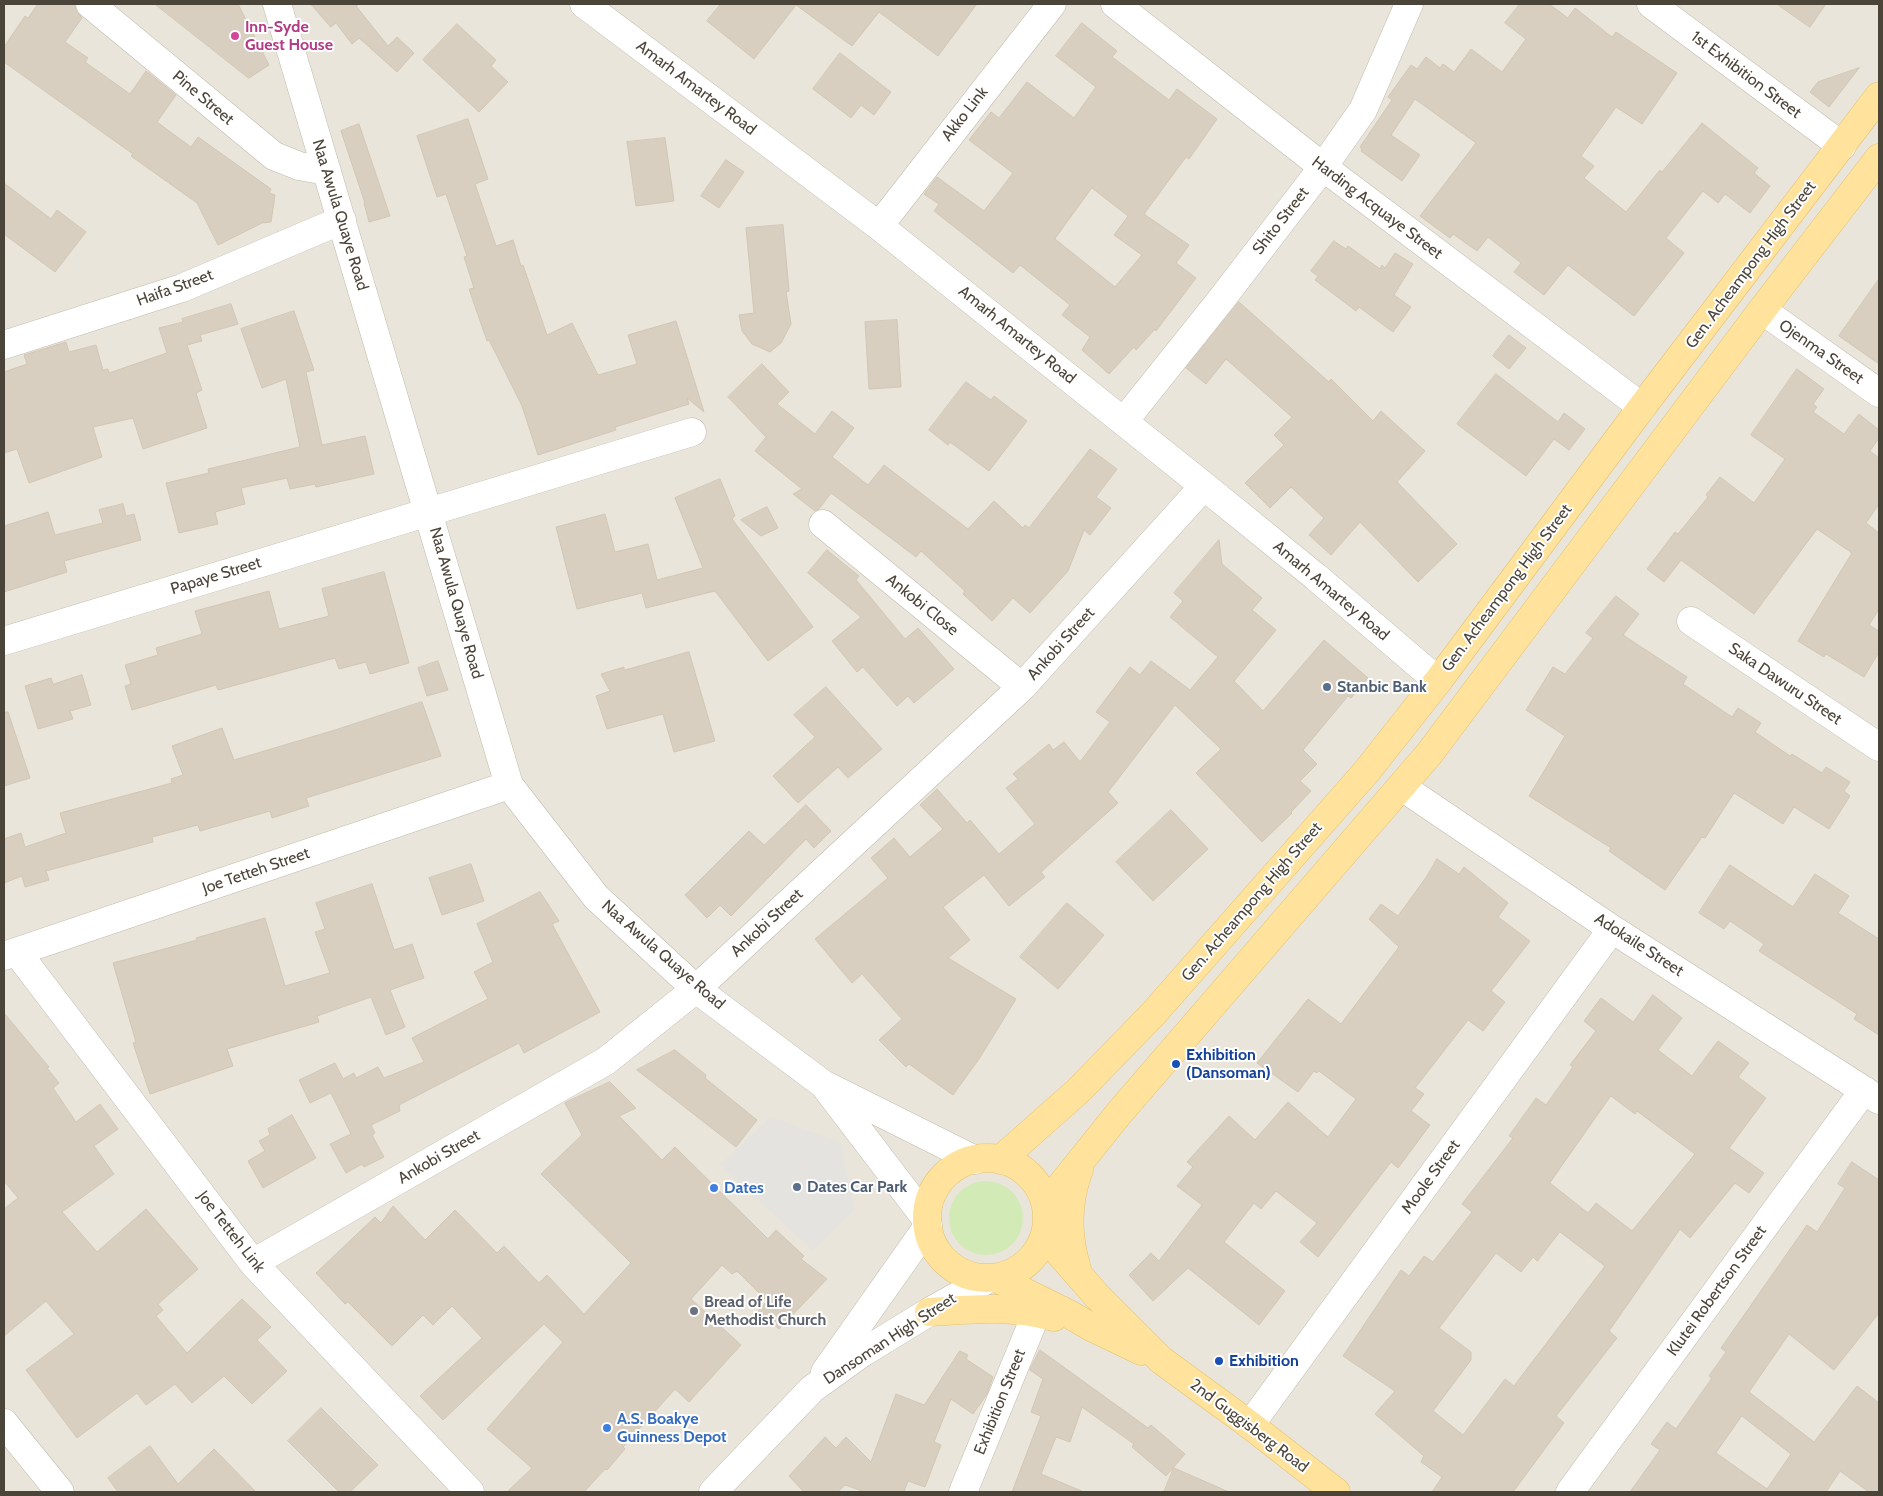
<!DOCTYPE html>
<html>
<head>
<meta charset="utf-8">
<style>
	body { margin:0 }
	#map { position:relative; width:1883px; height:1496px; overflow:hidden; background:#f6f3ec; font-family:Cabin,sans-serif }
	canvas { display:block }
	.frame { position:absolute; inset:0; border:5px solid #4b4439; pointer-events:none }
</style>
</head>
<body>
<div id="map">
<canvas width="1883" height="1496"></canvas>
<div class="frame"></div>
</div>
<script>
const context = document.querySelector('canvas').getContext('2d');
context.lineJoin = 'round';
function paint(path, color) { context.fillStyle = color; context.fill(path, 'evenodd'); }
function strokePath(path, color, width, dash) { context.strokeStyle = color; context.lineWidth = width; context.lineCap = dash ? 'butt' : 'round'; context.setLineDash(dash || []); context.stroke(path); }
function write(font, color, halo, rows, align = 'center') {
  context.font = font + ' Cabin,sans-serif'; context.lineWidth = 4; context.setLineDash([]); context.textBaseline = 'middle'; context.strokeStyle = halo; context.fillStyle = color; for (const [text, x, y, turn = 0] of rows) {
    context.save(); context.translate(x, y); context.rotate((+turn || 0) * Math.PI / 180); context.textAlign = isNaN(turn) ? turn : align; if (halo) context.strokeText(text, 0, 0); context.fillText(text, 0, 0); context.restore();
  }
}
paint(new Path2D(`
	M 4,4 L 1879,4 L 1879,1492 L 4,1492 Z`), '#eae5da');
paint(new Path2D(`
	M949 1218a37 37 0 1 1 74 0a37 37 0 1 1-74 0Z`), '#d2eab5');
paint(new Path2D(`
	M 771,1117 L 840,1142 L 855,1209 L 813,1250 L 720,1165 Z`), '#e5e3e0');
const building = new Path2D(`
	M 38,4 L 75,4 L 76,10 L 82,18 L 65,42 L 88,58 L 85,62 L 130,94 L 146,71 L 176,95 L 157,122 L 191,147 L 198,137 L 271,189 L 269,193 L 275,195 L 271,222 L 262,223 L 218,245 L 197,203 L 131,156 L 133,154 L 4,62 L 4,47 L 25,16 L 28,18 Z
	M 155,4 L 238,4 L 269,65 L 249,78 Z
	M 311,4 L 359,4 L 356,6 L 388,46 L 397,37 L 414,53 L 397,72 L 359,38 L 352,44 L 336,23 L 331,27 Z
	M 721,4 L 977,4 L 938,56 L 879,12 L 852,46 L 796,5 L 754,59 L 707,21 Z
	M 1520,4 L 1549,4 L 1568,18 L 1575,8 L 1612,37 L 1616,32 L 1677,73 L 1642,124 L 1616,107 L 1581,156 L 1594,166 L 1584,178 L 1626,212 L 1660,170 L 1662,172 L 1702,123 L 1758,168 L 1754,173 L 1770,186 L 1750,213 L 1725,194 L 1718,203 L 1703,191 L 1666,238 L 1684,253 L 1634,316 L 1568,265 L 1544,295 L 1514,272 L 1521,263 L 1488,237 L 1477,251 L 1453,234 L 1450,238 L 1420,216 L 1476,143 L 1415,99 L 1391,135 L 1420,155 L 1402,181 L 1361,151 L 1362,149 L 1360,147 L 1392,100 L 1388,97 L 1411,65 L 1417,69 L 1426,57 L 1440,68 L 1443,64 L 1454,72 L 1471,49 L 1502,72 L 1526,39 L 1505,23 Z
	M 1777,4 L 1826,4 L 1810,27 Z
	M 1082,23 L 1117,51 L 1112,57 L 1169,100 L 1177,89 L 1217,119 L 1189,159 L 1186,157 L 1144,214 L 1189,245 L 1176,263 L 1196,278 L 1156,331 L 1155,329 L 1136,350 L 1134,347 L 1109,374 L 1082,350 L 1090,337 L 1062,315 L 1070,305 L 1020,265 L 1013,273 L 934,211 L 939,204 L 924,194 L 937,177 L 984,211 L 1013,173 L 969,140 L 991,112 L 999,118 L 1027,82 L 1074,118 L 1096,87 L 1056,56 ZM 1092,188 L 1128,216 L 1114,235 L 1142,255 L 1115,287 L 1055,239 Z
	M 457,24 L 496,60 L 491,66 L 508,82 L 479,112 L 423,60 Z
	M 840,53 L 891,92 L 874,115 L 861,105 L 851,118 L 813,89 Z
	M 1859,68 L 1829,107 L 1810,92 L 1818,82 Z
	M 468,119 L 488,179 L 475,184 L 496,246 L 513,240 L 521,266 L 523,265 L 547,335 L 572,323 L 598,375 L 637,364 L 628,335 L 676,321 L 704,412 L 687,398 L 689,404 L 615,427 L 616,430 L 538,455 L 522,406 L 489,340 L 487,341 L 469,289 L 474,288 L 464,257 L 467,256 L 446,194 L 437,197 L 417,136 Z
	M 359,124 L 390,216 L 369,222 L 364,203 L 365,203 L 341,131 Z
	M 665,138 L 674,201 L 636,206 L 627,142 Z
	M 726,160 L 744,172 L 719,208 L 701,196 Z
	M 4,183 L 51,219 L 57,210 L 86,232 L 55,272 L 4,234 Z
	M 783,225 L 789,291 L 786,292 L 791,324 L 781,343 L 770,352 L 752,344 L 742,331 L 739,315 L 754,313 L 746,228 Z
	M 1334,241 L 1346,249 L 1348,246 L 1380,269 L 1382,265 L 1385,268 L 1395,253 L 1413,264 L 1394,295 L 1411,307 L 1393,332 L 1359,307 L 1356,311 L 1315,280 L 1318,276 L 1311,271 Z
	M 1879,279 L 1879,364 L 1839,336 Z
	M 1239,302 L 1329,382 L 1331,379 L 1373,421 L 1381,411 L 1425,451 L 1397,482 L 1457,544 L 1418,582 L 1360,522 L 1331,555 L 1309,535 L 1324,518 L 1291,487 L 1270,508 L 1245,483 L 1284,445 L 1274,435 L 1292,417 L 1226,359 L 1206,384 L 1186,368 Z
	M 231,304 L 238,324 L 200,335 L 202,341 L 187,345 L 202,390 L 196,393 L 207,428 L 143,449 L 133,418 L 93,427 L 102,457 L 29,483 L 17,449 L 4,453 L 4,372 L 27,364 L 24,355 L 66,342 L 69,352 L 96,345 L 103,370 L 108,369 L 109,373 L 167,353 L 159,328 L 183,322 L 182,319 Z
	M 294,311 L 314,370 L 306,372 L 322,445 L 365,436 L 374,474 L 316,487 L 315,484 L 290,489 L 287,478 L 241,488 L 245,504 L 215,512 L 218,524 L 179,533 L 166,483 L 209,473 L 208,469 L 300,447 L 286,379 L 262,388 L 241,329 Z
	M 897,320 L 901,387 L 869,389 L 865,322 Z
	M 1509,335 L 1526,348 L 1509,369 L 1493,356 Z
	M 762,364 L 789,392 L 777,404 L 815,434 L 832,411 L 854,428 L 832,457 L 868,485 L 884,465 L 968,529 L 994,501 L 1023,528 L 1025,525 L 1029,528 L 1090,449 L 1117,469 L 1096,497 L 1111,508 L 1090,535 L 1084,530 L 1068,571 L 1030,613 L 1013,598 L 992,621 L 963,594 L 965,591 L 921,551 L 916,557 L 831,493 L 819,509 L 815,511 L 793,494 L 802,489 L 755,451 L 766,437 L 728,397 Z
	M 1797,369 L 1824,389 L 1813,404 L 1817,407 L 1813,412 L 1844,434 L 1859,414 L 1879,430 L 1879,438 L 1870,451 L 1879,458 L 1879,504 L 1866,523 L 1879,533 L 1879,609 L 1869,625 L 1879,631 L 1879,652 L 1864,677 L 1826,654 L 1824,657 L 1798,641 L 1852,553 L 1817,529 L 1754,614 L 1681,560 L 1664,582 L 1647,569 L 1675,532 L 1678,534 L 1708,497 L 1706,495 L 1720,477 L 1754,503 L 1785,459 L 1751,435 Z
	M 1496,374 L 1558,422 L 1564,413 L 1585,429 L 1569,450 L 1554,439 L 1526,476 L 1457,424 Z
	M 966,382 L 991,400 L 994,396 L 1027,421 L 989,471 L 950,442 L 948,445 L 929,430 Z
	M 720,479 L 735,516 L 732,519 L 813,627 L 768,661 L 715,591 L 646,608 L 642,593 L 577,609 L 556,527 L 605,514 L 615,552 L 648,544 L 657,580 L 703,568 L 675,498 Z
	M 123,504 L 126,516 L 134,514 L 141,540 L 64,561 L 67,572 L 4,592 L 4,526 L 48,512 L 55,535 L 103,523 L 99,510 Z
	M 767,507 L 778,528 L 761,536 L 741,520 Z
	M 1219,540 L 1222,564 L 1262,598 L 1252,610 L 1276,630 L 1234,681 L 1263,711 L 1324,640 L 1368,678 L 1351,698 L 1348,696 L 1303,750 L 1317,764 L 1300,781 L 1311,791 L 1291,812 L 1292,813 L 1262,842 L 1196,773 L 1221,749 L 1175,705 L 1108,792 L 1118,803 L 1041,872 L 1045,877 L 1009,906 L 984,875 L 943,907 L 970,940 L 948,958 L 1016,999 L 979,1059 L 953,1095 L 909,1064 L 906,1067 L 879,1040 L 902,1019 L 862,974 L 852,983 L 815,939 L 888,878 L 871,858 L 894,838 L 910,857 L 943,829 L 920,805 L 937,789 L 967,823 L 970,820 L 999,854 L 1035,824 L 1006,788 L 1018,779 L 1013,774 L 1049,744 L 1053,750 L 1064,742 L 1080,762 L 1110,722 L 1096,712 L 1130,667 L 1140,675 L 1151,661 L 1190,690 L 1218,657 L 1170,617 L 1183,601 L 1174,593 Z
	M 827,550 L 859,576 L 856,580 L 905,639 L 918,628 L 954,669 L 914,703 L 908,696 L 897,706 L 863,667 L 857,672 L 832,641 L 861,617 L 808,573 Z
	M 384,572 L 409,663 L 370,674 L 366,662 L 339,669 L 335,658 L 218,690 L 216,685 L 132,710 L 125,686 L 131,684 L 125,665 L 158,655 L 156,648 L 202,634 L 195,611 L 269,591 L 279,629 L 329,616 L 322,589 Z
	M 1616,596 L 1639,614 L 1623,635 L 1687,677 L 1683,684 L 1732,717 L 1738,708 L 1761,723 L 1755,732 L 1790,756 L 1792,754 L 1822,773 L 1826,767 L 1850,782 L 1844,791 L 1850,796 L 1829,829 L 1794,807 L 1783,824 L 1734,793 L 1705,838 L 1702,837 L 1665,890 L 1609,851 L 1611,848 L 1529,796 L 1565,736 L 1526,710 L 1553,667 L 1565,674 L 1593,638 L 1586,633 Z
	M 689,652 L 715,741 L 674,752 L 663,714 L 607,729 L 596,696 L 610,691 L 601,674 L 624,667 L 624,670 Z
	M 438,661 L 448,690 L 427,696 L 418,668 Z
	M 82,675 L 91,705 L 70,711 L 73,719 L 38,729 L 25,686 L 51,678 L 53,684 Z
	M 826,687 L 882,749 L 848,778 L 838,767 L 798,803 L 773,776 L 815,737 L 794,715 Z
	M 422,702 L 441,756 L 306,798 L 309,806 L 272,818 L 270,811 L 200,831 L 198,825 L 152,837 L 153,842 L 46,871 L 49,880 L 25,887 L 22,876 L 4,883 L 4,839 L 21,833 L 25,847 L 66,833 L 60,813 L 172,783 L 171,779 L 183,775 L 172,746 L 222,728 L 234,760 L 335,730 Z
	M 4,712 L 8,712 L 30,778 L 4,786 Z
	M 806,805 L 831,831 L 814,848 L 806,839 L 731,916 L 720,905 L 707,918 L 685,895 L 749,831 L 764,845 Z
	M 1171,810 L 1208,849 L 1153,901 L 1116,862 Z
	M 1437,859 L 1459,874 L 1464,867 L 1508,903 L 1498,917 L 1530,941 L 1491,991 L 1505,1002 L 1483,1031 L 1468,1020 L 1415,1088 L 1424,1094 L 1411,1111 L 1430,1125 L 1398,1168 L 1391,1162 L 1318,1257 L 1300,1242 L 1317,1223 L 1276,1191 L 1261,1209 L 1254,1203 L 1224,1242 L 1285,1291 L 1259,1325 L 1188,1268 L 1153,1301 L 1129,1275 L 1151,1253 L 1159,1261 L 1202,1205 L 1177,1186 L 1193,1167 L 1187,1162 L 1229,1116 L 1255,1140 L 1288,1102 L 1328,1137 L 1356,1099 L 1319,1071 L 1317,1073 L 1314,1071 L 1298,1092 L 1257,1063 L 1308,999 L 1341,1024 L 1399,947 L 1369,919 L 1381,904 L 1398,916 L 1427,876 Z
	M 471,864 L 484,901 L 442,915 L 429,878 Z
	M 1730,865 L 1793,907 L 1815,874 L 1849,896 L 1838,913 L 1879,939 L 1879,1035 L 1854,1019 L 1857,1014 L 1759,951 L 1764,944 L 1730,921 L 1724,929 L 1699,913 Z
	M 372,884 L 394,950 L 412,944 L 424,978 L 390,990 L 405,1027 L 386,1035 L 371,997 L 317,1016 L 319,1022 L 227,1049 L 233,1066 L 150,1094 L 133,1043 L 136,1042 L 113,963 L 197,940 L 196,938 L 265,918 L 285,986 L 330,973 L 315,932 L 325,929 L 316,903 Z
	M 540,892 L 559,921 L 552,924 L 600,1012 L 524,1053 L 519,1043 L 399,1105 L 400,1111 L 371,1125 L 375,1133 L 372,1135 L 384,1157 L 364,1167 L 362,1164 L 346,1173 L 330,1144 L 351,1134 L 331,1093 L 310,1103 L 299,1080 L 335,1063 L 343,1079 L 354,1073 L 356,1078 L 378,1067 L 384,1078 L 424,1062 L 412,1038 L 488,999 L 474,972 L 493,962 L 477,924 Z
	M 1067,903 L 1104,935 L 1058,989 L 1020,957 Z
	M 1653,995 L 1682,1018 L 1658,1050 L 1692,1076 L 1718,1041 L 1749,1063 L 1738,1077 L 1766,1098 L 1729,1148 L 1764,1173 L 1749,1193 L 1735,1183 L 1690,1238 L 1680,1229 L 1609,1331 L 1617,1338 L 1556,1416 L 1564,1423 L 1513,1492 L 1432,1492 L 1442,1477 L 1421,1462 L 1424,1456 L 1375,1414 L 1395,1391 L 1343,1356 L 1401,1270 L 1409,1276 L 1424,1256 L 1433,1262 L 1472,1212 L 1462,1204 L 1513,1138 L 1509,1136 L 1536,1098 L 1546,1105 L 1573,1067 L 1570,1065 L 1596,1031 L 1584,1021 L 1601,998 L 1633,1022 ZM 1611,1096 L 1635,1114 L 1637,1111 L 1695,1154 L 1632,1231 L 1596,1203 L 1588,1213 L 1550,1183 ZM 1560,1232 L 1605,1266 L 1514,1386 L 1505,1379 L 1463,1435 L 1433,1411 L 1471,1360 L 1471,1352 L 1439,1328 L 1496,1253 L 1521,1272 L 1533,1257 L 1537,1261 Z
	M 4,1013 L 49,1067 L 47,1068 L 59,1083 L 53,1088 L 76,1122 L 100,1104 L 118,1129 L 94,1146 L 114,1174 L 62,1212 L 97,1252 L 146,1209 L 198,1269 L 158,1304 L 163,1310 L 156,1316 L 187,1353 L 242,1299 L 271,1327 L 257,1340 L 287,1371 L 252,1404 L 224,1376 L 192,1403 L 175,1384 L 146,1405 L 137,1393 L 77,1438 L 26,1370 L 74,1334 L 46,1301 L 4,1336 L 4,1209 L 18,1198 L 4,1181 Z
	M 675,1050 L 706,1075 L 705,1078 L 757,1120 L 736,1147 L 637,1070 Z
	M 610,1082 L 636,1108 L 619,1116 L 662,1160 L 675,1147 L 768,1239 L 776,1230 L 804,1256 L 801,1259 L 827,1279 L 779,1329 L 758,1311 L 767,1301 L 737,1271 L 732,1274 L 722,1265 L 691,1299 L 741,1345 L 689,1402 L 675,1389 L 623,1447 L 625,1449 L 607,1470 L 605,1469 L 584,1492 L 507,1492 L 532,1468 L 487,1429 L 563,1342 L 544,1324 L 443,1420 L 420,1396 L 482,1338 L 452,1306 L 433,1325 L 423,1315 L 392,1346 L 348,1302 L 345,1304 L 316,1273 L 375,1217 L 381,1223 L 393,1206 L 425,1240 L 455,1210 L 497,1253 L 504,1246 L 539,1283 L 547,1275 L 584,1314 L 631,1263 L 541,1174 L 582,1135 L 565,1103 Z
	M 292,1115 L 316,1158 L 263,1188 L 248,1161 L 265,1151 L 259,1141 L 270,1135 L 268,1129 Z
	M 1852,1162 L 1879,1180 L 1879,1313 L 1834,1370 L 1789,1334 L 1749,1392 L 1814,1442 L 1857,1386 L 1879,1403 L 1879,1492 L 1869,1492 L 1840,1471 L 1826,1492 L 1630,1492 L 1660,1450 L 1651,1444 L 1667,1422 L 1676,1429 L 1712,1378 L 1709,1376 L 1726,1352 L 1721,1348 L 1807,1225 L 1817,1232 L 1845,1188 L 1838,1184 ZM 1742,1416 L 1791,1454 L 1767,1489 L 1716,1453 Z
	M 1040,1350 L 1148,1428 L 1151,1425 L 1185,1454 L 1166,1476 L 1132,1447 L 1134,1444 L 1082,1407 L 1070,1442 L 1056,1437 L 1041,1474 L 1084,1492 L 1012,1492 L 1041,1416 L 1031,1412 L 1043,1379 L 1030,1370 Z
	M 960,1351 L 968,1355 L 966,1359 L 993,1377 L 987,1394 L 973,1414 L 951,1399 L 934,1442 L 941,1445 L 925,1487 L 908,1481 L 904,1492 L 865,1492 L 845,1485 L 838,1492 L 804,1492 L 789,1476 L 825,1437 L 836,1448 L 846,1437 L 871,1462 L 896,1394 L 924,1405 Z
	M 321,1408 L 378,1465 L 350,1492 L 339,1492 L 288,1441 Z
	M 150,1446 L 178,1484 L 214,1449 L 256,1492 L 118,1492 L 108,1478 Z
	M 1174,1468 L 1229,1492 L 1164,1492 Z`);
paint(building, '#d8cfc1');
strokePath(building, '#d3c7b4', 1);
const minor = new Path2D(`
	M 90,4 L 274,156 L 299,166 L 327,171
	M 277,4 L 509,785 L 596,897 L 696,989 L 823,1084 L 975,1160
	M 584,4 L 879,226 L 1204,486 L 1316,577 L 1438,681
	M 1115,4 L 1323,167 L 1642,407
	M 1651,4 L 1842,146
	M 879,226 L 1052,4
	M 1762,310 L 1879,393
	M 4,345 L 182,288 L 342,220
	M 1124,421 L 1220,301 L 1323,167 L 1363,110 L 1409,4
	M 823,524 L 1022,687
	M 1691,621 L 1879,747
	M 4,641 L 692,432
	M 1402,787 L 1612,929 L 1879,1100
	M 17,952 L 253,1263 L 470,1492
	M 4,956 L 509,785
	M 827,1089 L 927,1220
	M 253,1263 L 606,1061 L 696,989 L 1022,687 L 1204,486
	M 825,1372 L 928,1226
	M 4,1423 L 60,1492
	M 1250,1425 L 1612,929
	M 713,1492 L 812,1389 L 862,1353 L 929,1312 L 988,1279
	M 963,1492 L 1037,1312
	M 1570,1492 L 1864,1090`);
const major = new Path2D(`
	M927 1218a60 60 0 1 1 120 0a60 60 0 1 1-120 0Z
	M 1000,1160 L 1078,1091 L 1153,1014 L 1367,771 L 1438,681 L 1642,407 L 1879,96
	M 1046,1204 L 1120,1112 L 1429,754 L 1762,310 L 1879,158
	M 1046,1232 L 1061,1255 L 1097,1296 L 1161,1360 L 1250,1425 L 1336,1492
	M 1077,1269 C 1067,1236 1066,1203 1079,1170
	M 996,1278 L 1069,1314 L 1091,1327 L 1141,1351
	M 929,1312 C 971,1309 1012,1305 1054,1317`);
strokePath(minor, '#c2bbae', 29);
strokePath(major, '#e6c16a', 29);
strokePath(minor, '#fff', 28);
strokePath(major, '#ffe39c', 28);
for (const [x, y, r, color] of [
	[235,36,5,"#d1479c"],
	[1327,687,5,"#5c6f8a"],
	[1176,1064,5,"#1a4fb4"],
	[797,1187,5,"#5c6f8a"],
	[714,1188,5,"#3f7fe0"],
	[694,1311,5,"#6b7280"],
	[1219,1361,5,"#1a4fb4"],
	[607,1428,5,"#3f7fe0"]
]) { const dot = new Path2D(); dot.arc(x, y, r, 0, 2 * Math.PI); context.fillStyle = color; context.fill(dot); strokePath(dot, '#fff', 2); }
write('bold 16px', '#b23c85', '#fff', [
	["Inn-Syde",245,27],
	["Guest House",245,45]
], 'left');
write('16px', '#4b4439', '#fff', [
	["1st Exhibition Street",1746,75,37],
	["Amarh Amartey Road",696,88,37],
	["Pine Street",203,98,40],
	["Akko Link",965,114,-52],
	["Harding Acquaye Street",1377,208,37],
	["Naa Awula Quaye Road",340,215,73],
	["Shito Street",1281,221,-52],
	["Gen. Acheampong High Street",1751,265,-53],
	["Haifa Street",175,288,-20],
	["Amarh Amartey Road",1017,335,39],
	["Ojenma Street",1821,352,35],
	["Papaye Street",216,576,-17],
	["Gen. Acheampong High Street",1507,588,-53],
	["Amarh Amartey Road",1331,591,40],
	["Naa Awula Quaye Road",456,603,74],
	["Ankobi Close",922,605,39],
	["Ankobi Street",1061,644,-48],
	["Saka Dawuru Street",1785,684,34],
	["Joe Tetteh Street",256,871,-19],
	["Gen. Acheampong High Street",1252,902,-49],
	["Ankobi Street",767,923,-43],
	["Adokaile Street",1639,945,33],
	["Naa Awula Quaye Road",663,955,41],
	["Ankobi Street",439,1157,-30],
	["Moole Street",1431,1177,-54],
	["Joe Tetteh Link",231,1232,52],
	["Klutei Robertson Street",1717,1291,-54],
	["Dansoman High Street",890,1339,-33],
	["Exhibition Street",1000,1402,-68],
	["2nd Guggisberg Road",1249,1426,37]
]);
write('bold 16px', '#4e5e75', '#fff', [
	["Stanbic Bank",1337,687],
	["Dates Car Park",807,1187]
], 'left');
write('bold 16px', '#164399', '#fff', [
	["Exhibition",1186,1055],
	["(Dansoman)",1186,1073],
	["Exhibition",1229,1361]
], 'left');
write('bold 16px', '#366cbe', '#fff', [
	["Dates",724,1188],
	["A.S. Boakye",617,1419],
	["Guinness Depot",617,1437]
], 'left');
write('bold 16px', '#5b616d', '#fff', [
	["Bread of Life",704,1302],
	["Methodist Church",704,1320]
], 'left');
</script>
</body>
</html>
